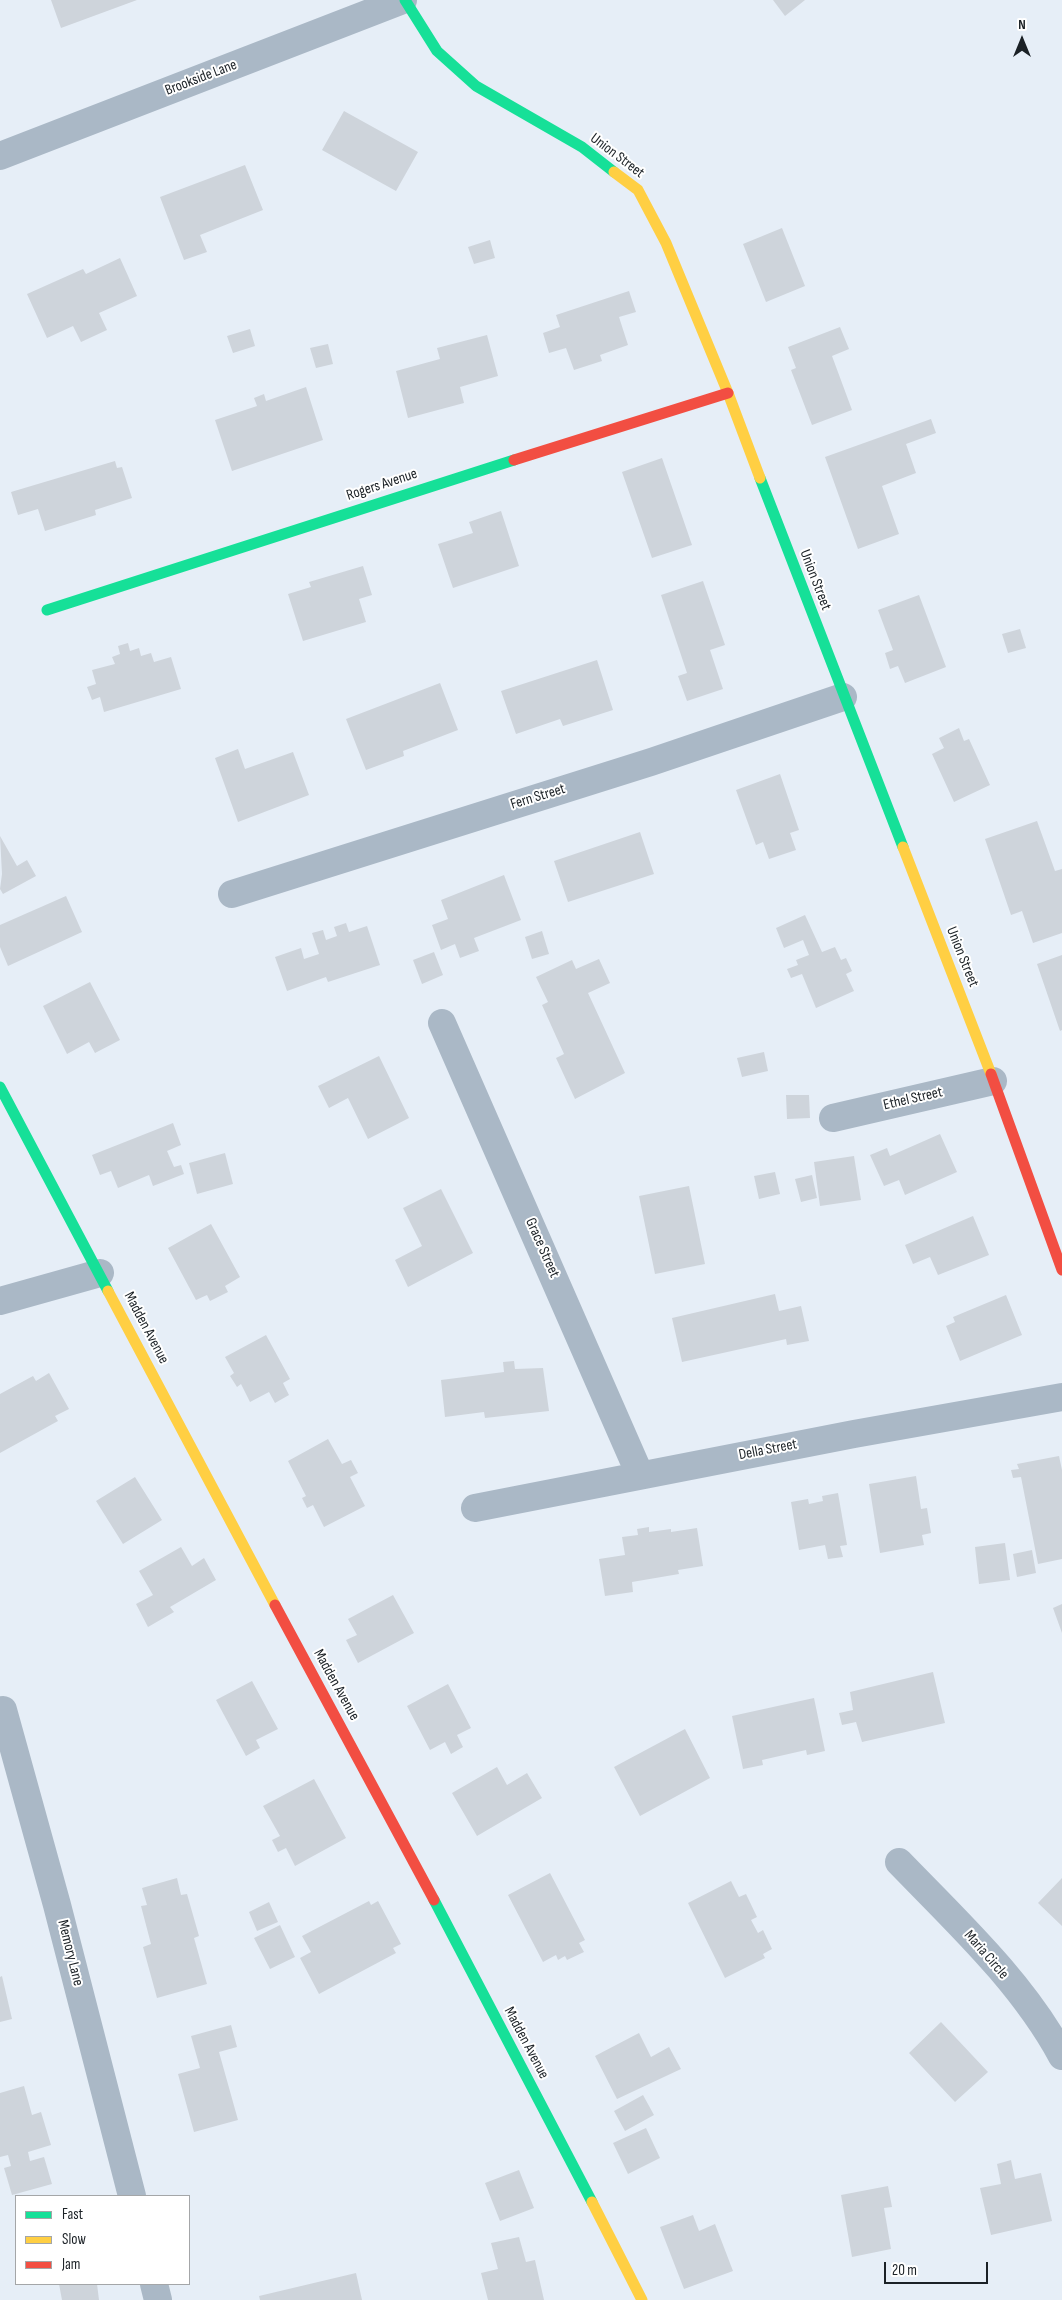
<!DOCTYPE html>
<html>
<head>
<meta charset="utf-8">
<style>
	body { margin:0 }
	#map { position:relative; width:1062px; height:2300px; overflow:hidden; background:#e6eef7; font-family:"Sofia Sans Condensed",sans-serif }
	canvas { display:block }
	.legend { position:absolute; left:15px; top:2195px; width:175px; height:90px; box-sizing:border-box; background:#fff; border:1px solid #a4a6a8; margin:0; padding:6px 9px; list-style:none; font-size:15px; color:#1b2126 }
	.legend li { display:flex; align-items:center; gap:10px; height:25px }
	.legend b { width:25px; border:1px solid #a4a6a8 }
	.north { position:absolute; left:997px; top:15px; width:50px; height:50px; -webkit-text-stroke:4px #fff; paint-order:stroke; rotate:0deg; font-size:14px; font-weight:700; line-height:20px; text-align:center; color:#1b2126 }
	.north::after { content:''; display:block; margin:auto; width:18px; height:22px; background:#1b2126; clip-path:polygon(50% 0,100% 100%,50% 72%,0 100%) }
	.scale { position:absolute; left:884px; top:2262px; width:104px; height:22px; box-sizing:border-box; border:2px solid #1b2126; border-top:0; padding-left:6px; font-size:15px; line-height:18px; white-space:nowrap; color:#1b2126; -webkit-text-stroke:4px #fff; paint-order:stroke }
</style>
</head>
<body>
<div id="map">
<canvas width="1062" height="2300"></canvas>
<ul class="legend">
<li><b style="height:6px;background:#16e098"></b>Fast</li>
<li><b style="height:6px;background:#ffcf43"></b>Slow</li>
<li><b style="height:6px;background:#f24e42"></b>Jam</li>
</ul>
<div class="north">N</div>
<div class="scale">20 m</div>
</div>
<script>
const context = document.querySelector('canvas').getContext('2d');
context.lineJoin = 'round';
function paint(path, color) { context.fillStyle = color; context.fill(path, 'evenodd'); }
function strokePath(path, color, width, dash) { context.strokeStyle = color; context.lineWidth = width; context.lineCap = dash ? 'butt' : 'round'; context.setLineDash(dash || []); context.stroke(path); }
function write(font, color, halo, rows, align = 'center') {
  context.font = font + ' "Sofia Sans Condensed",sans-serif'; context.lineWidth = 4; context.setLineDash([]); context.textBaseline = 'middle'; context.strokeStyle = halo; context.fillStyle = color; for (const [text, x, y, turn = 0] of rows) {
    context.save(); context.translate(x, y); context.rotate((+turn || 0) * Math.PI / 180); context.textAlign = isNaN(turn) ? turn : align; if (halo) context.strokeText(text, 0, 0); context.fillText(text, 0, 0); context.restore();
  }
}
paint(new Path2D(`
	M 51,0 L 137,0 L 61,28 Z
	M 773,0 L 805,0 L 785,16 Z
	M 344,111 L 418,152 L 396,191 L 322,150 Z
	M 245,165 L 263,210 L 200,235 L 207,252 L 184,260 L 160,197 Z
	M 782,228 L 805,286 L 766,302 L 743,244 Z
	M 490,240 L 495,258 L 474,264 L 468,247 Z
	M 120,258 L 137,296 L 99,313 L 107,330 L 81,342 L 73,326 L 47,338 L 27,294 L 83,269 L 86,274 Z
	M 629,291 L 636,312 L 619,317 L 628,345 L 600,355 L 602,361 L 574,370 L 566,348 L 549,353 L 543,333 L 560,327 L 556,315 Z
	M 840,327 L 849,349 L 832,356 L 852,410 L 812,425 L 791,370 L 796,368 L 788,347 Z
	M 250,329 L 255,346 L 233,353 L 227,336 Z
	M 487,335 L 498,376 L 460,387 L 464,403 L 408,418 L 396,371 L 440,359 L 437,348 Z
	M 328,344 L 333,364 L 316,368 L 310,348 Z
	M 306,387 L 323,440 L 232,471 L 215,420 L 257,406 L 254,398 L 264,394 L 266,401 Z
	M 931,419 L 936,433 L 906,444 L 916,473 L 882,486 L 899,534 L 858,549 L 825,457 Z
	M 662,458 L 692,545 L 652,558 L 622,472 Z
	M 115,461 L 117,468 L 122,467 L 132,498 L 95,510 L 96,515 L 45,531 L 38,509 L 18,515 L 11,492 Z
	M 501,511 L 519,566 L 453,588 L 438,544 L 473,533 L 469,522 Z
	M 363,566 L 372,595 L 359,599 L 366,622 L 303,641 L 288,594 L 311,587 L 309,582 Z
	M 703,581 L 725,645 L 710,650 L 723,689 L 687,701 L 678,676 L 687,673 L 661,595 Z
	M 919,595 L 946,667 L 905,683 L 898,666 L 890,669 L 885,653 L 893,650 L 878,610 Z
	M 1020,629 L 1026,648 L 1008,653 L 1002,634 Z
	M 128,643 L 130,651 L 139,648 L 141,656 L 151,653 L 154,662 L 171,657 L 181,689 L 104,712 L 100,697 L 92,700 L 87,687 L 96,684 L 92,670 L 115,664 L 112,657 L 120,654 L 118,646 Z
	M 597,660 L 613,710 L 563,726 L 560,719 L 516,734 L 501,691 Z
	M 440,683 L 458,730 L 403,751 L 404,756 L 366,770 L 346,719 Z
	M 959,728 L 964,741 L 969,739 L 990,785 L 954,802 L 932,754 L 944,748 L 939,738 Z
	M 238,749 L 245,769 L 293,752 L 309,795 L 238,822 L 215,758 Z
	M 780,774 L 799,830 L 790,833 L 796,850 L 769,859 L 763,842 L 756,845 L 736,790 Z
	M 1037,821 L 1055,871 L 1062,869 L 1062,933 L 1033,943 L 1022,911 L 1011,915 L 985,839 Z
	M 640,832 L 654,874 L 568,902 L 554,861 Z
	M 0,836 L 17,866 L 27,860 L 36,876 L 3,894 L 0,889 L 2,874 Z
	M 504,875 L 521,920 L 474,938 L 479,951 L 460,958 L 455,944 L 441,950 L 432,925 L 448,919 L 441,900 Z
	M 66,896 L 82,932 L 8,966 L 0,947 L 0,925 Z
	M 805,915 L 822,952 L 835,947 L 841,960 L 846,958 L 852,971 L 846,974 L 854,991 L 816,1008 L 802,974 L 791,978 L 787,969 L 798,965 L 796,960 L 809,955 L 803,940 L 784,948 L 776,928 Z
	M 346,923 L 349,932 L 367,926 L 380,965 L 328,982 L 326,977 L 287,991 L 275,957 L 301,948 L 304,959 L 319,954 L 312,933 L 323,930 L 326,940 L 337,936 L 334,927 Z
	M 542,931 L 549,954 L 532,959 L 525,937 Z
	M 434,952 L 443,975 L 422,984 L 413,960 Z
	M 1062,955 L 1062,1030 L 1060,1031 L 1037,964 Z
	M 599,959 L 610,983 L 588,993 L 625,1073 L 575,1099 L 556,1058 L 564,1054 L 542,1005 L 548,1002 L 536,977 L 572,960 L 576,969 Z
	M 90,982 L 120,1040 L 95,1053 L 89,1042 L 67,1054 L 43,1006 Z
	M 764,1052 L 768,1071 L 742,1077 L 737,1058 Z
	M 379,1056 L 409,1118 L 368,1139 L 348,1098 L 329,1108 L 318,1086 Z
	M 786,1095 L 809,1095 L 810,1118 L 787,1119 Z
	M 173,1123 L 181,1145 L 167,1151 L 174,1167 L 181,1165 L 184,1174 L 153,1186 L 149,1175 L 118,1188 L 111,1171 L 100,1175 L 92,1155 Z
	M 940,1134 L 957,1172 L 905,1195 L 899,1180 L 884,1186 L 870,1155 L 887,1148 L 890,1156 Z
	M 225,1153 L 233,1184 L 197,1194 L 189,1163 Z
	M 854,1156 L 861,1200 L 820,1206 L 814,1162 Z
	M 775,1172 L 780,1194 L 759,1199 L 754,1176 Z
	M 812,1175 L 817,1198 L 801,1202 L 795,1179 Z
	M 689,1186 L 705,1264 L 655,1274 L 639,1196 Z
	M 441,1189 L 473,1253 L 408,1287 L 395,1260 L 422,1246 L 403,1208 Z
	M 973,1216 L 989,1255 L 938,1275 L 930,1257 L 913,1264 L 905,1245 Z
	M 211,1224 L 240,1277 L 225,1286 L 228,1292 L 210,1301 L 207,1295 L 196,1300 L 168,1248 Z
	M 775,1294 L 779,1311 L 801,1306 L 809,1341 L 787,1345 L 786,1339 L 682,1362 L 672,1318 Z
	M 1006,1295 L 1022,1335 L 960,1361 L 946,1326 L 955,1322 L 953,1317 Z
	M 266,1335 L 290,1379 L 283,1383 L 289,1395 L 275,1403 L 269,1392 L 250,1402 L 241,1384 L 237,1387 L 230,1376 L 234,1373 L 225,1357 Z
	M 514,1361 L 515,1369 L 543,1368 L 549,1411 L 485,1418 L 484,1412 L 445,1417 L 441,1380 L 504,1372 L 503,1362 Z
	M 49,1373 L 69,1409 L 55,1416 L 58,1421 L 0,1453 L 0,1394 L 33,1376 L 36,1381 Z
	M 328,1439 L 342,1464 L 351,1460 L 358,1473 L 350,1477 L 365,1506 L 324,1527 L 313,1505 L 307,1508 L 302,1498 L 306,1496 L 288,1461 Z
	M 1059,1456 L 1062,1470 L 1062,1559 L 1038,1564 L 1021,1477 L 1013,1478 L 1011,1470 L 1019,1469 L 1017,1464 Z
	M 916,1476 L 921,1509 L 927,1508 L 931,1533 L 922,1535 L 924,1545 L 880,1553 L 869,1484 Z
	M 135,1477 L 162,1520 L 123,1544 L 96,1501 Z
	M 838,1493 L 847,1545 L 840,1546 L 843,1557 L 828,1559 L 825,1545 L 799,1550 L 791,1502 L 808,1499 L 809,1504 L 823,1501 L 822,1496 Z
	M 649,1527 L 649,1532 L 671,1529 L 671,1532 L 697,1528 L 703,1566 L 678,1570 L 679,1574 L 632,1582 L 633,1592 L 605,1596 L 599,1559 L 625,1555 L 622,1537 L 638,1535 L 637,1529 Z
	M 1005,1543 L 1010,1580 L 979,1584 L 975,1547 Z
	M 181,1547 L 192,1566 L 204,1558 L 216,1580 L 170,1607 L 174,1612 L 148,1627 L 136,1604 L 153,1595 L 139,1571 Z
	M 1032,1550 L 1036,1573 L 1017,1577 L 1013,1554 Z
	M 393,1595 L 414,1633 L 358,1663 L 346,1640 L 357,1635 L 348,1619 Z
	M 1062,1604 L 1062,1633 L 1053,1608 Z
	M 933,1672 L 945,1723 L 862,1742 L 856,1722 L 842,1725 L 839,1713 L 853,1710 L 850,1692 Z
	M 252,1681 L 278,1729 L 256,1740 L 260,1748 L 246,1756 L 216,1700 Z
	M 448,1684 L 471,1728 L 457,1735 L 463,1747 L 451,1754 L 445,1742 L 430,1750 L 407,1706 Z
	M 814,1698 L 825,1751 L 807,1755 L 806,1750 L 762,1760 L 763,1765 L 743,1769 L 732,1716 Z
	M 685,1729 L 710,1778 L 640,1816 L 614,1767 Z
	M 497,1767 L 507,1785 L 527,1773 L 542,1798 L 477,1836 L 452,1793 Z
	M 314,1779 L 346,1838 L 295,1866 L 286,1848 L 278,1852 L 272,1840 L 280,1836 L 263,1806 Z
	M 550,1873 L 585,1940 L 579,1943 L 584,1952 L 567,1960 L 565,1956 L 558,1960 L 556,1955 L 543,1962 L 508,1895 Z
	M 177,1878 L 181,1895 L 187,1894 L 199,1936 L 194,1938 L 207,1984 L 157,1998 L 143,1947 L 151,1944 L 141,1906 L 147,1905 L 142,1888 Z
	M 1062,1878 L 1062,1926 L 1038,1903 Z
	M 731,1881 L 739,1897 L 746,1894 L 757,1917 L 751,1920 L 758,1933 L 763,1930 L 772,1949 L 763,1954 L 765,1958 L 725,1978 L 688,1903 Z
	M 369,1901 L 371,1905 L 378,1901 L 401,1944 L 393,1948 L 396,1953 L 319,1994 L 300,1958 L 311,1952 L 302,1936 Z
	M 269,1902 L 278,1922 L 257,1931 L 249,1912 Z
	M 280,1925 L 295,1957 L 270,1969 L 254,1938 Z
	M 2,1976 L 12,2019 L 0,2022 L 0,1977 Z
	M 941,2022 L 988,2072 L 955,2102 L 909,2053 Z
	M 231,2025 L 237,2047 L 219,2052 L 238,2120 L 194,2132 L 178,2074 L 200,2068 L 191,2036 Z
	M 639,2033 L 651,2057 L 669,2047 L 681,2069 L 617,2099 L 595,2056 Z
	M 24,2086 L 32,2115 L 41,2112 L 51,2145 L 28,2152 L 30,2161 L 44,2157 L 52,2184 L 12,2195 L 4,2168 L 11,2166 L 8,2155 L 0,2157 L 0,2093 Z
	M 643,2095 L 654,2115 L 625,2131 L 614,2111 Z
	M 646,2128 L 660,2158 L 628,2174 L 613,2143 Z
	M 1011,2160 L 1015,2179 L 1041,2173 L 1052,2221 L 991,2235 L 980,2188 L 1001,2184 L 997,2164 Z
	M 519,2170 L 534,2208 L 500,2221 L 485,2183 Z
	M 888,2186 L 892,2207 L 884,2208 L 891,2249 L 852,2257 L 841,2195 Z
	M 693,2215 L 699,2231 L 715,2224 L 733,2271 L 684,2289 L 660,2227 Z
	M 519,2237 L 526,2262 L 535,2260 L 544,2300 L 488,2300 L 481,2273 L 498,2269 L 491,2243 Z
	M 356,2273 L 362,2300 L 260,2300 L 259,2296 Z
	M 59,2284 L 97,2284 L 99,2300 L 62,2300 Z`), '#ced4db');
strokePath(new Path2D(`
	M 0,156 L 403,0
	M 232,894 L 651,762 L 843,697
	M 442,1023 L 640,1475
	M 833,1118 L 993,1081
	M 0,1301 L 100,1273
	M 475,1508 L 854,1434 L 1062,1397
	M 3,1710 L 57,1905 L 132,2196
	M 899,1862 C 957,1922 1022,1982 1062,2056
	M 154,2284 L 158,2300`), '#aab8c6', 28);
strokePath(new Path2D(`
	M 405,0 L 437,51 L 476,86 L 582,147 L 614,172
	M 760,478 L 903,847
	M 47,610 L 514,460
	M 0,1087 L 108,1291
	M 434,1900 L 592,2202`), '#16e098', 11);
strokePath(new Path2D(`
	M 614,172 L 638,190 L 666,243 L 728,393 L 760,478
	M 903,847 L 991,1074
	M 108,1291 L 275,1605
	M 592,2202 L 642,2300`), '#ffcf43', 11);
strokePath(new Path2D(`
	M 514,460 L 728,393
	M 991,1074 L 1062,1270
	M 275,1605 L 434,1900`), '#f24e42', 11);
write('15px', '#1b2126', '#fff', [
	["Brookside Lane",201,78,-21],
	["Union Street",617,156,37],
	["Rogers Avenue",382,485,-18],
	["Union Street",815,580,69],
	["Fern Street",538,797,-17],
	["Union Street",962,957,68],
	["Ethel Street",913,1099,-13],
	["Grace Street",542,1248,66],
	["Madden Avenue",146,1328,62],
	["Della Street",768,1450,-11],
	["Madden Avenue",336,1685,61],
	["Memory Lane",70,1953,76],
	["Maria Circle",986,1955,49],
	["Madden Avenue",526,2043,62]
]);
</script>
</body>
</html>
